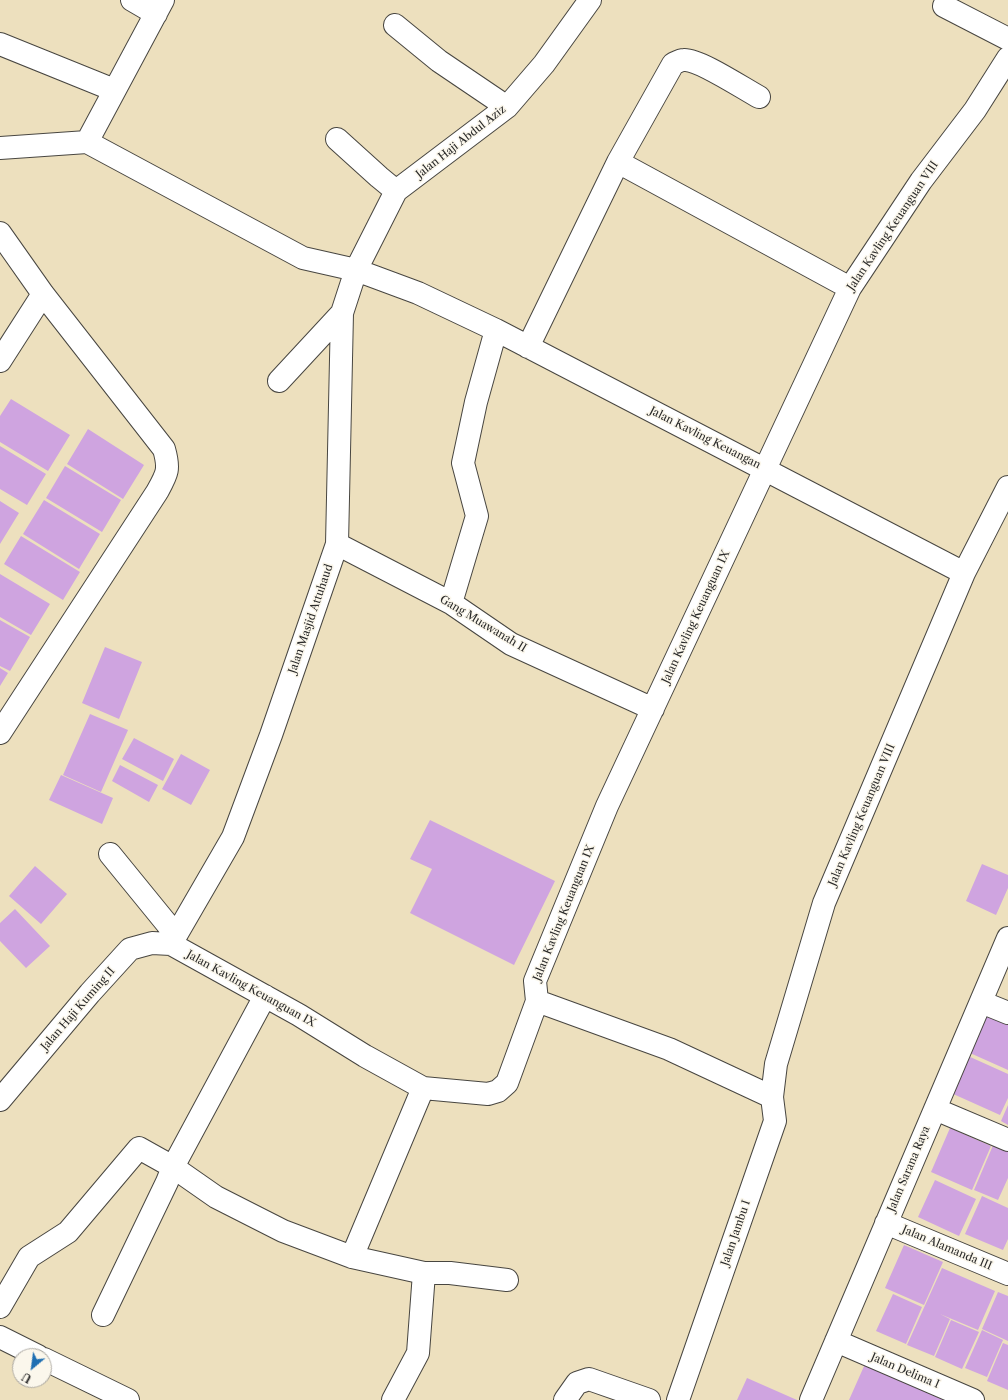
<!DOCTYPE html>
<html>
<head>
<meta charset="utf-8">
<style>
	body { margin:0 }
	#map { position:relative; width:1008px; height:1400px; overflow:hidden; background:#ede0be; font-family:"Libre Caslon Text",serif }
	canvas { display:block }
	.north { position:absolute; left:12px; top:1348px; width:40px; height:40px; box-sizing:border-box; background:#fbf7ec; border:1px solid #a8a59f; border-radius:50%; rotate:209deg; font-size:11px; font-weight:700; line-height:16px; text-align:center; color:#2b2b2b }
	.north::after { content:''; display:block; margin:auto; width:14px; height:18px; background:#1f6fb2; clip-path:polygon(50% 0,100% 100%,50% 72%,0 100%) }
</style>
</head>
<body>
<div id="map">
<canvas width="1008" height="1400"></canvas>
<div class="north">U</div>
</div>
<script>
const context = document.querySelector('canvas').getContext('2d');
context.lineJoin = 'round';
function paint(path, color) { context.fillStyle = color; context.fill(path, 'evenodd'); }
function strokePath(path, color, width, dash) { context.strokeStyle = color; context.lineWidth = width; context.lineCap = dash ? 'butt' : 'round'; context.setLineDash(dash || []); context.stroke(path); }
function write(font, color, halo, rows, align = 'center') {
  context.font = font + ' "Libre Caslon Text",serif'; context.lineWidth = 3; context.setLineDash([]); context.textBaseline = 'middle'; context.strokeStyle = halo; context.fillStyle = color; for (const [text, x, y, turn = 0] of rows) {
    context.save(); context.translate(x, y); context.rotate((+turn || 0) * Math.PI / 180); context.textAlign = isNaN(turn) ? turn : align; if (halo) context.strokeText(text, 0, 0); context.fillText(text, 0, 0); context.restore();
  }
}
paint(new Path2D(`
	M 11,399 L 70,435 L 48,471 L 0,442 L 0,416 Z
	M 88,429 L 144,465 L 123,499 L 67,464 Z
	M 0,446 L 46,474 L 27,505 L 0,489 Z
	M 65,466 L 121,500 L 102,532 L 46,498 Z
	M 44,500 L 100,534 L 79,569 L 23,534 Z
	M 0,501 L 19,513 L 0,544 Z
	M 21,536 L 80,572 L 63,600 L 4,564 Z
	M 0,574 L 50,604 L 31,635 L 0,617 Z
	M 0,620 L 30,637 L 10,671 L 0,666 Z
	M 105,647 L 142,662 L 119,719 L 82,703 Z
	M 0,668 L 8,673 L 0,686 Z
	M 90,714 L 128,730 L 101,792 L 63,775 Z
	M 134,738 L 174,759 L 163,781 L 122,759 Z
	M 181,754 L 210,770 L 191,805 L 162,789 Z
	M 120,765 L 158,785 L 149,802 L 112,781 Z
	M 61,775 L 113,798 L 102,824 L 49,800 Z
	M 430,820 L 555,881 L 514,965 L 410,913 L 432,869 L 410,859 Z
	M 982,864 L 1008,875 L 1008,888 L 996,915 L 966,901 Z
	M 35,866 L 67,894 L 41,924 L 9,896 Z
	M 15,909 L 50,946 L 26,968 L 0,941 L 0,923 Z
	M 986,1016 L 1008,1025 L 1008,1070 L 970,1053 Z
	M 968,1056 L 1008,1074 L 1008,1098 L 1000,1115 L 951,1093 Z
	M 1008,1105 L 1008,1125 L 1001,1121 Z
	M 950,1128 L 991,1146 L 972,1190 L 931,1172 Z
	M 994,1143 L 1008,1149 L 1008,1178 L 998,1200 L 974,1190 Z
	M 935,1180 L 976,1199 L 959,1236 L 918,1217 Z
	M 982,1196 L 1008,1208 L 1008,1239 L 1003,1250 L 965,1234 Z
	M 904,1245 L 943,1262 L 924,1305 L 885,1288 Z
	M 942,1268 L 995,1291 L 978,1330 L 940,1314 L 950,1319 L 934,1356 L 907,1345 Z
	M 998,1292 L 1008,1296 L 1008,1341 L 982,1329 Z
	M 893,1294 L 922,1307 L 906,1344 L 876,1331 Z
	M 951,1320 L 979,1332 L 962,1369 L 935,1357 Z
	M 982,1330 L 1003,1340 L 987,1377 L 965,1368 Z
	M 1003,1343 L 1008,1345 L 1008,1390 L 987,1381 Z
	M 865,1364 L 948,1400 L 849,1400 Z
	M 747,1378 L 797,1400 L 737,1400 Z`), '#cfa4e0');
const minor = new Path2D(`
	M 132,0 L 156,14
	M 944,6 L 1008,39
	M 395,25 L 439,61 L 507,107
	M 0,44 L 114,90
	M 337,139 L 379,177 L 396,191
	M 87,142 L 163,0
	M 0,148 L 87,142 L 303,258 L 356,270 L 418,293 L 496,330 L 964,573
	M 618,162 L 850,288
	M 0,233 L 43,294 L 164,449 C 170,470 167,474 157,492 L 0,733
	M 528,347 L 618,162 L 673,64 C 677,62 680,60 684,60 C 699,59 744,89 759,97
	M 0,361 L 43,294
	M 279,381 L 342,313
	M 337,544 L 451,603 L 511,644 L 653,709
	M 451,603 L 477,516 L 463,463 L 476,402 L 496,330
	M 110,854 L 176,935
	M 171,944 L 233,837 L 271,735 L 337,544 L 342,313 L 356,270 L 396,191 L 507,107 L 544,64 L 590,0
	M 265,996 L 173,1167 L 216,1197 L 283,1231 L 352,1257 L 424,1273 L 450,1273 L 507,1280
	M 537,1001 L 669,1049 L 772,1097
	M 981,1002 L 1008,1013
	M 0,1100 L 90,993 L 130,949 L 152,943 L 171,944 L 299,1015 L 365,1056 L 423,1088 L 488,1094 L 498,1091 L 507,1083 L 537,1001 L 535,981 L 607,806 L 850,288 L 921,181 L 975,110 L 1008,58
	M 935,1109 L 1008,1140
	M 886,1223 L 1008,1274
	M 352,1257 L 423,1088
	M 0,1307 L 29,1257 L 68,1232 L 139,1148 L 173,1167 L 167,1182 L 103,1315
	M 0,1337 L 38,1356
	M 836,1341 L 973,1400
	M 44,1359 L 128,1400
	M 393,1400 L 418,1353 L 424,1273
	M 565,1400 L 577,1383 L 589,1379 L 649,1400
	M 678,1400 L 775,1121 L 772,1097 L 776,1064 L 824,903 L 964,573 L 1008,487
	M 811,1400 L 1008,938`);
strokePath(minor, '#484641', 24);
strokePath(minor, '#fff', 22);
write('11px', '#2b2b2b', '#fbf7ec', [
	["Jalan Haji Abdul Aziz",461,142,-38],
	["Jalan Kavling Keuanguan VIII",893,226,-56],
	["Jalan Kavling Keuangan",705,438,27],
	["Jalan Kavling Keuanguan IX",696,617,-65],
	["Jalan Masjid Attuhaud",311,619,-71],
	["Gang Muawanah II",483,624,31],
	["Jalan Kavling Keuanguan VIII",862,815,-67],
	["Jalan Kavling Keuanguan IX",564,913,-68],
	["Jalan Kavling Keuanguan IX",251,989,29],
	["Jalan Haji Kuming II",78,1009,-49],
	["Jalan Sarana Raya",909,1169,-67],
	["Jalan Jambu I",736,1233,-71],
	["Jalan Alamanda III",947,1248,23],
	["Jalan Delima I",905,1371,23]
]);
</script>
</body>
</html>
